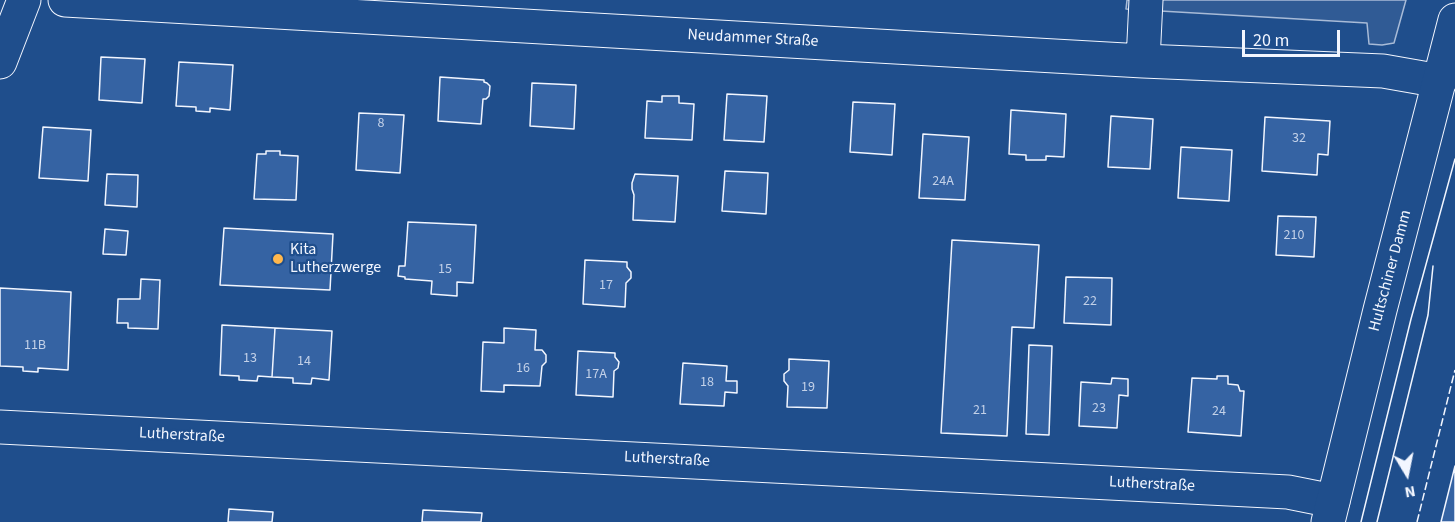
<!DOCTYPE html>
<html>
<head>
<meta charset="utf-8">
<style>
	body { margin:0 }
	#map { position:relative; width:1455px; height:522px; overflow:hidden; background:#1f4e8c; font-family:"Source Sans 3",sans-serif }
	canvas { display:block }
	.north { position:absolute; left:1377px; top:444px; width:60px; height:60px; -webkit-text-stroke:4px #1f4e8c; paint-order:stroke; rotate:170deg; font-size:16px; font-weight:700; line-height:24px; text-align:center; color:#f2f6ff }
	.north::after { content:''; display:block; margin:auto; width:21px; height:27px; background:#f2f6ff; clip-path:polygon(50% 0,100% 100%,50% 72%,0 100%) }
	.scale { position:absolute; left:1242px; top:30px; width:98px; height:27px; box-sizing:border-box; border:3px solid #f2f6ff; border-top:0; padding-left:8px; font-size:18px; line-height:21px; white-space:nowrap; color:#f2f6ff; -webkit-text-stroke:4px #1f4e8c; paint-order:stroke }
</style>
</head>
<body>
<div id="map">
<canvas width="1455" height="522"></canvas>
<div class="north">N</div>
<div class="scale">20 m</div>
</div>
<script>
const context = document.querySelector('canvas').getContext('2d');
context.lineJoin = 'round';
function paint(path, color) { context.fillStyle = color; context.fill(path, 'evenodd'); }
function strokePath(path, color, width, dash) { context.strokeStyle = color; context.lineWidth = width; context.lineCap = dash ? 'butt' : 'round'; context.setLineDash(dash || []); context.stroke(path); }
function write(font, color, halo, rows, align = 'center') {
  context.font = font + ' "Source Sans 3",sans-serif'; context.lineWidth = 4.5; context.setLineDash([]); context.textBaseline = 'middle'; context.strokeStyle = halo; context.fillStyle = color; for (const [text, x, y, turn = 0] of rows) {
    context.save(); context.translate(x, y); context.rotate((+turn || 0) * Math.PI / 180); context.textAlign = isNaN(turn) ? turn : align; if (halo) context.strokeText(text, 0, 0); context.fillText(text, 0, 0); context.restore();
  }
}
const built = new Path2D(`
	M 1127,0 L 1406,0 L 1394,43 L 1382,45 L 1369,44 L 1367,23 L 1126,9 Z`);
paint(built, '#305b95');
strokePath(built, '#a8bbd7', 1.5);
const building = new Path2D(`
	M 101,57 L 145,59 L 142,103 L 99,100 Z
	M 179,62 L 233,65 L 230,110 L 210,108 L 210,112 L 196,111 L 196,107 L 176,106 Z
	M 440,77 L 484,80 L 484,82 L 487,83 L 490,86 L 489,96 L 486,99 L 483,99 L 481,124 L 438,121 Z
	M 532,83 L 576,85 L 574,129 L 530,126 Z
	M 727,94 L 767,96 L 764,142 L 724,140 Z
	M 662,96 L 679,96 L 679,103 L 694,104 L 692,140 L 645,138 L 647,101 L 662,102 Z
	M 853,102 L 895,104 L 892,155 L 850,152 Z
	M 1011,110 L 1066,114 L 1064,157 L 1046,156 L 1046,160 L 1026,160 L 1026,155 L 1009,154 Z
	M 359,113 L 404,115 L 400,173 L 356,170 Z
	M 1111,116 L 1153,119 L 1150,169 L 1108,167 Z
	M 1265,117 L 1330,121 L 1328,155 L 1318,154 L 1317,175 L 1262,171 Z
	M 43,127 L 91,130 L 88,181 L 39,178 Z
	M 923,134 L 969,137 L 965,200 L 919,198 Z
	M 1181,147 L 1232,150 L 1229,201 L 1178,198 Z
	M 266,151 L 280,151 L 280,155 L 298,156 L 296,200 L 254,199 L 257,154 L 266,154 Z
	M 725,171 L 768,173 L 766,214 L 722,211 Z
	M 107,174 L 138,175 L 137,207 L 105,205 Z
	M 635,174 L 678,176 L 675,222 L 633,220 L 634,195 L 632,189 L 632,183 Z
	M 1278,216 L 1316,217 L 1314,257 L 1276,255 Z
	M 408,222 L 476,225 L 473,283 L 457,282 L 457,296 L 431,294 L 432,281 L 405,279 L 405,277 L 398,276 L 399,266 L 405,266 Z
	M 224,228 L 333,234 L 330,290 L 220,285 Z
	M 105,229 L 128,231 L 126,255 L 103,254 Z
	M 952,240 L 1039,245 L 1034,328 L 1012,327 L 1007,436 L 941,433 Z
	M 585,260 L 627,262 L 627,267 L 631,272 L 631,278 L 626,283 L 625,307 L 583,304 Z
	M 1066,277 L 1112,278 L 1111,325 L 1064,323 Z
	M 141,279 L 160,280 L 158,329 L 128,328 L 128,323 L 117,323 L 118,299 L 140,299 Z
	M 0,288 L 71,292 L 68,370 L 38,368 L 38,372 L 23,371 L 23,367 L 0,366 Z
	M 222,325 L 275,328 L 272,377 L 258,376 L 257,381 L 239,380 L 239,376 L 220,375 Z
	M 275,328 L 332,331 L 329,380 L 312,378 L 311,384 L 293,383 L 293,378 L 272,377 Z
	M 504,328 L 536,330 L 535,350 L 542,350 L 546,355 L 546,362 L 542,366 L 540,386 L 504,385 L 504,392 L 481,391 L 483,342 L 504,343 Z
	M 1029,345 L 1052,346 L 1049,435 L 1026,434 Z
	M 578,351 L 615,353 L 615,357 L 619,362 L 618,368 L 614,371 L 613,397 L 576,395 Z
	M 789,359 L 829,361 L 827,408 L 787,407 L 788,386 L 784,381 L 784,374 L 789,370 Z
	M 683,363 L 727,366 L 726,381 L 737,381 L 737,393 L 725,392 L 724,406 L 680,404 Z
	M 1217,376 L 1228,376 L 1228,384 L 1238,385 L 1240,391 L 1244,391 L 1241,436 L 1188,432 L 1192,378 L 1217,379 Z
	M 1112,378 L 1128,379 L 1128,396 L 1119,395 L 1117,428 L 1079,426 L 1081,382 L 1111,384 Z
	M 1455,466 L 1455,522 L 1441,522 Z
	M 229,509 L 273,512 L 272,522 L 228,522 Z
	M 423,510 L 482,513 L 481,522 L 422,522 Z`);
paint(building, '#3563a3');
strokePath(building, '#f2f6ff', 1.5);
const minor = new Path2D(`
	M 65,0 L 1143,61 L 1383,71 L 1440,81
	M 1143,61 L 1146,0
	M 0,62 L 24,0
	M 0,427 L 1288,492 L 1333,501`);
const major = new Path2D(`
	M 1328,522 L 1380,310 L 1455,20`);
strokePath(minor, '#f2f6ff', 35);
strokePath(major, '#f2f6ff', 35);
strokePath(minor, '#1f4e8c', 33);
strokePath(major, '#1f4e8c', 33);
strokePath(new Path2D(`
	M 1361,522 L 1411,319 L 1455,159
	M 1377,522 L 1428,315 L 1433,266`), '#f2f6ff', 1.5);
strokePath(new Path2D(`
	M 1417,522 L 1455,370`), '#f2f6ff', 1.5, [8, 3]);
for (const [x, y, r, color] of [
	[278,259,6,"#ffb74d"]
]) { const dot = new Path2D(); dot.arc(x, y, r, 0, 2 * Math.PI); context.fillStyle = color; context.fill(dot); strokePath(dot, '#1f4e8c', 2); }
write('14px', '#c3d1e8', null, [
	["8",381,124],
	["32",1299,139],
	["24A",943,182],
	["210",1294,236],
	["15",445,270],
	["17",606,286],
	["22",1090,302],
	["11B",35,346],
	["13",250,359],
	["14",304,362],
	["16",523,369],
	["17A",596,375],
	["18",707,383],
	["19",808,388],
	["23",1099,409],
	["21",980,411],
	["24",1219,412]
]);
write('16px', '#f2f6ff', '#1f4e8c', [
	["Neudammer Straße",753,39,3],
	["Hultschiner Damm",1391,271,-75],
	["Lutherstraße",182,436,3],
	["Lutherstraße",667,460,3],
	["Lutherstraße",1152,485,3]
]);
write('16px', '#f2f6ff', '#1f4e8c', [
	["Kita",290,250],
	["Lutherzwerge",290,268]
], 'left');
</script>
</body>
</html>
